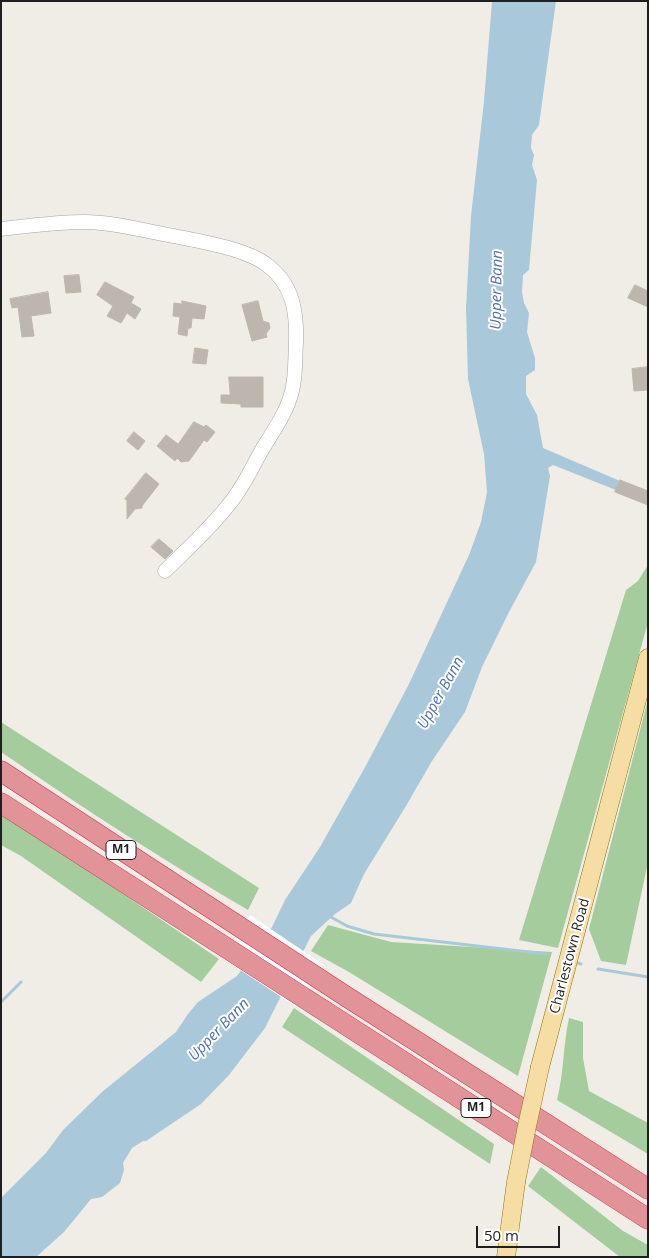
<!DOCTYPE html>
<html>
<head>
<meta charset="utf-8">
<style>
	body { margin:0 }
	#map { position:relative; width:649px; height:1258px; overflow:hidden; background:#efede6; font-family:"Open Sans",sans-serif }
	canvas { display:block }
	.frame { position:absolute; inset:0; border:2px solid #1f1f1f; pointer-events:none }
	.scale { position:absolute; left:476px; top:1226px; width:84px; height:22px; box-sizing:border-box; border:2px solid #1f1f1f; border-top:0; padding-left:6px; font-size:15px; line-height:18px; white-space:nowrap; color:#1f1f1f; -webkit-text-stroke:4px #fff; paint-order:stroke }
</style>
</head>
<body>
<div id="map">
<canvas width="649" height="1258"></canvas>
<div class="frame"></div>
<div class="scale">50 m</div>
</div>
<script>
const context = document.querySelector('canvas').getContext('2d');
context.lineJoin = 'round';
function paint(path, color) { context.fillStyle = color; context.fill(path, 'evenodd'); }
function strokePath(path, color, width, dash) { context.strokeStyle = color; context.lineWidth = width; context.lineCap = dash ? 'butt' : 'round'; context.setLineDash(dash || []); context.stroke(path); }
function write(font, color, halo, rows, align = 'center') {
  context.font = font + ' "Open Sans",sans-serif'; context.lineWidth = 4; context.setLineDash([]); context.textBaseline = 'middle'; context.strokeStyle = halo; context.fillStyle = color; for (const [text, x, y, turn = 0] of rows) {
    context.save(); context.translate(x, y); context.rotate((+turn || 0) * Math.PI / 180); context.textAlign = isNaN(turn) ? turn : align; if (halo) context.strokeText(text, 0, 0); context.fillText(text, 0, 0); context.restore();
  }
}
paint(new Path2D(`
	M 648,565 L 648,622 L 558,948 L 519,940 L 626,590 L 638,581 Z
	M 648,699 L 648,862 L 626,965 L 601,961 L 589,929 Z
	M 1,722 L 259,888 L 248,910 C 163,860 83,808 1,752 Z
	M 1,811 L 219,959 L 201,982 L 21,856 L 1,845 Z
	M 328,925 L 391,942 L 552,952 L 518,1076 L 349,972 L 311,951 Z
	M 294,1008 L 494,1144 L 490,1164 L 282,1027 Z
	M 569,1018 L 583,1022 L 583,1058 L 589,1091 L 648,1123 L 648,1154 L 557,1100 C 564,1073 563,1045 569,1018 Z
	M 541,1167 L 623,1231 L 648,1245 L 648,1257 L 620,1257 L 528,1186 Z`), '#a5cc9d');
paint(new Path2D(`
	M 492,1 L 556,1 L 539,125 L 532,135 L 531,148 L 534,155 L 532,165 L 537,180 L 529,270 L 523,275 L 522,292 L 524,303 L 529,313 L 527,332 L 535,358 L 535,370 L 526,376 L 526,394 L 537,415 L 543,448 L 620,481 L 616,490 L 553,465 L 548,468 L 550,476 L 536,562 L 509,612 L 482,667 L 465,712 L 432,761 L 406,806 L 364,874 L 351,903 L 335,914 L 311,936 L 265,1028 L 229,1075 L 201,1104 L 146,1141 L 143,1141 L 132,1148 L 123,1163 L 124,1170 L 120,1183 L 102,1197 L 91,1199 L 64,1232 L 36,1257 L 1,1257 L 1,1198 L 46,1153 L 63,1130 L 102,1092 L 176,1032 L 188,1014 L 198,1002 L 237,976 L 272,927 L 285,900 L 320,847 L 364,769 L 408,686 L 469,555 L 481,522 L 487,492 L 484,454 L 468,379 L 466,308 L 471,216 L 484,101 Z`), '#a9c9da');
paint(new Path2D(`
	M 250,915 L 324,965 L 298,1008 L 222,958 Z`), '#fff');
strokePath(new Path2D(`
	M 329,916 L 347,926 L 374,934 L 546,954
	M 578,963 L 581,964
	M 598,969 L 648,977
	M 1,1002 L 21,982`), '#a9c9da', 3);
const building = new Path2D(`
	M 79,275 L 81,292 L 66,293 L 64,276 Z
	M 105,282 L 134,297 L 131,303 L 141,309 L 135,319 L 127,313 L 121,323 L 107,316 L 113,306 L 97,295 Z
	M 635,285 L 648,291 L 648,307 L 628,298 Z
	M 48,292 L 51,313 L 31,316 L 34,336 L 22,337 L 18,307 L 12,308 L 10,299 Z
	M 182,301 L 206,306 L 204,319 L 192,318 L 191,328 L 188,328 L 187,336 L 178,334 L 180,317 L 173,316 L 174,303 L 182,304 Z
	M 258,301 L 263,321 L 269,323 L 270,328 L 266,334 L 267,337 L 252,341 L 242,305 Z
	M 195,348 L 208,350 L 206,364 L 193,363 Z
	M 648,367 L 648,390 L 634,391 L 632,369 Z
	M 229,377 L 263,377 L 263,407 L 241,407 L 241,404 L 221,403 L 221,395 L 230,395 Z
	M 194,422 L 204,427 L 206,425 L 215,432 L 207,442 L 204,440 L 189,461 L 181,462 L 177,458 L 175,461 L 157,446 L 166,435 L 178,444 Z
	M 134,432 L 145,441 L 138,450 L 127,441 Z
	M 146,473 L 159,484 L 142,506 L 142,508 L 135,509 L 127,519 L 127,500 L 125,499 Z
	M 620,480 L 648,491 L 648,505 L 615,492 Z
	M 159,539 L 173,551 L 165,559 L 151,547 Z`);
paint(building, '#bcb6af');
strokePath(building, '#c0b6a9', 1);
const minor = new Path2D(`
	M 1,229 C 28,226 57,222 84,222 C 114,222 144,231 174,236 C 199,241 247,249 267,265 C 293,284 297,312 296,342 C 295,358 296,376 292,391 C 287,412 274,430 263,448 C 252,467 244,486 230,503 C 211,528 187,549 165,571`);
const major = new Path2D(`
	M 540,1067 L 648,658
	M 506,1257 L 516,1182`);
const highway = new Path2D(`
	M 1,771 L 347,997 L 648,1189
	M 1,803 L 648,1219`);
strokePath(minor, '#a3a3a3', 15);
strokePath(major, '#917509', 19);
strokePath(highway, '#d03053', 21);
strokePath(minor, '#fff', 14);
strokePath(major, '#f6dda4', 18);
strokePath(highway, '#e29397', 20);
const majorBridge = new Path2D(`
	M 516,1182 L 527,1126 L 540,1067`);
strokePath(majorBridge, '#917509', 19, []);
strokePath(majorBridge, '#f6dda4', 18);
for (const [x, y, w] of [
	[121,850,30],
	[476,1108,30]
]) { const box = new Path2D(); box.roundRect(x - w / 2, y - 9.5, w, 19, 4); context.fillStyle = '#fff'; context.fill(box); strokePath(box, '#1f1f1f', 1); }
write('bold 12px', '#1f1f1f', null, [
	["M1",121,850],
	["M1",476,1108]
]);
write('14px', '#1f1f1f', '#fff', [
	["Charlestown Road",570,956,-75]
]);
write('italic 15px', '#5172a9', '#fff', [
	["Upper Bann",497,290,-89],
	["Upper Bann",441,693,-61],
	["Upper Bann",219,1030,-46]
]);
</script>
</body>
</html>
